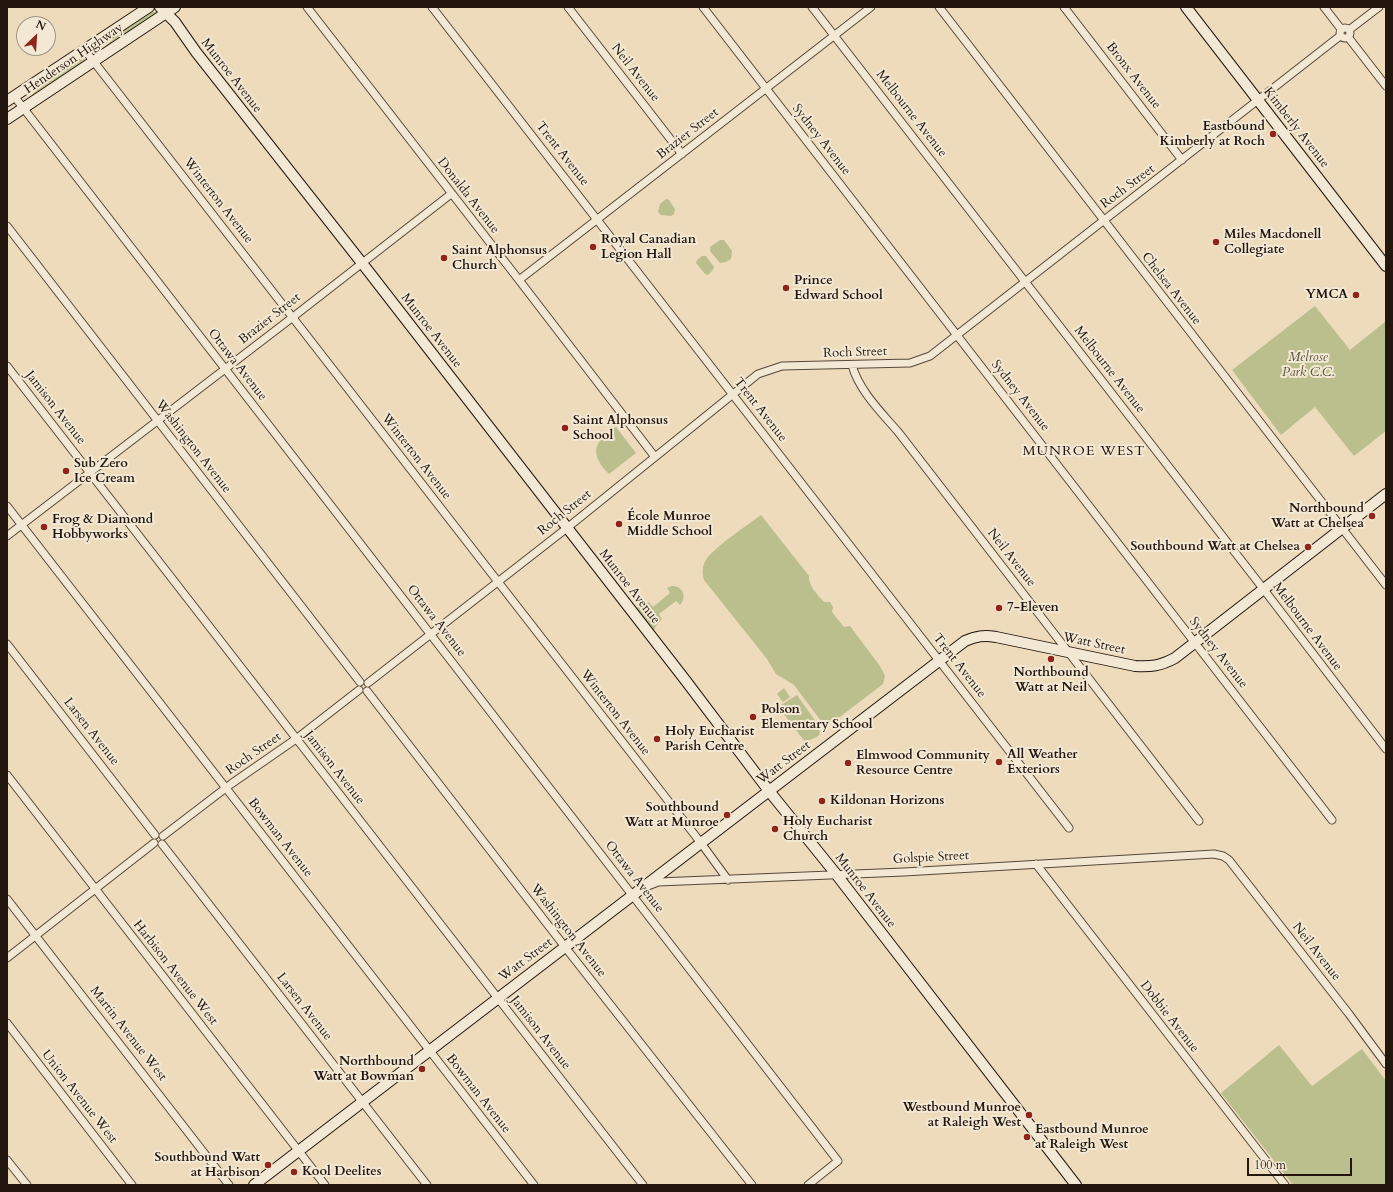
<!DOCTYPE html>
<html>
<head>
<meta charset="utf-8">
<style>
	body { margin:0 }
	#map { position:relative; width:1393px; height:1192px; overflow:hidden; background:#eddbbc; font-family:Cardo,serif }
	canvas { display:block }
	.frame { position:absolute; inset:0; border:8px solid #22160f; pointer-events:none }
	.north { position:absolute; left:16px; top:16px; width:40px; height:40px; box-sizing:border-box; background:#f3e8d3; border:1px solid #9f9485; border-radius:50%; rotate:25deg; font-size:11px; font-weight:700; line-height:16px; text-align:center; color:#22160f }
	.north::after { content:''; display:block; margin:auto; width:14px; height:18px; background:#8f2418; clip-path:polygon(50% 0,100% 100%,50% 72%,0 100%) }
	.scale { position:absolute; left:1247px; top:1158px; width:105px; height:18px; box-sizing:border-box; border:2px solid #22160f; border-top:0; padding-left:5px; font-size:12px; line-height:14px; white-space:nowrap; color:#22160f; -webkit-text-stroke:3px #f3e8d3; paint-order:stroke }
</style>
</head>
<body>
<div id="map">
<canvas width="1393" height="1192"></canvas>
<div class="frame"></div>
<div class="north">N</div>
<div class="scale">100 m</div>
</div>
<script>
const context = document.querySelector('canvas').getContext('2d');
context.lineJoin = 'round';
function paint(path, color) { context.fillStyle = color; context.fill(path, 'evenodd'); }
function strokePath(path, color, width, dash) { context.strokeStyle = color; context.lineWidth = width; context.lineCap = dash ? 'butt' : 'round'; context.setLineDash(dash || []); context.stroke(path); }
function write(font, color, halo, rows, align = 'center') {
  context.font = font + ' Cardo,serif'; context.lineWidth = 4; context.setLineDash([]); context.textBaseline = 'middle'; context.strokeStyle = halo; context.fillStyle = color; for (const [text, x, y, turn = 0] of rows) {
    context.save(); context.translate(x, y); context.rotate((+turn || 0) * Math.PI / 180); context.textAlign = isNaN(turn) ? turn : align; if (halo) context.strokeText(text, 0, 0); context.fillText(text, 0, 0); context.restore();
  }
}
paint(new Path2D(`
	M 152,12 L 156,12 L 158,14 L 100,51 L 118,35 Z
	M 83,59 L 86,60 L 86,61 L 28,99 C 37,89 71,62 83,59 Z
	M 666,199 L 669,200 L 675,209 L 674,214 L 671,216 L 661,215 L 658,212 L 660,204 Z
	M 720,240 L 724,240 L 732,251 L 731,259 L 726,262 L 720,263 L 710,251 L 710,247 Z
	M 702,256 L 706,256 L 714,267 L 713,270 L 708,275 L 705,274 L 696,263 L 697,260 Z
	M 1315,306 L 1350,350 L 1386,321 L 1386,431 L 1354,456 L 1315,407 L 1281,435 L 1232,370 Z
	M 616,427 L 636,453 L 609,474 C 605,470 601,466 599,461 C 590,445 605,435 616,427 Z
	M 761,515 L 809,576 C 808,586 818,595 824,602 L 830,602 L 833,607 L 832,612 L 844,627 L 850,626 L 880,666 L 885,676 L 883,684 L 832,723 L 824,723 L 821,721 L 794,685 L 776,674 L 767,659 L 704,580 C 702,573 702,566 706,560 C 713,548 749,524 761,515 Z
	M 671,586 C 682,585 688,596 680,605 L 676,601 L 659,614 L 662,619 L 656,626 L 653,632 L 634,608 L 642,606 L 649,602 L 653,607 L 670,593 L 667,588 Z
	M 784,688 L 790,697 L 783,702 L 777,694 Z
	M 797,695 L 819,726 L 820,734 L 817,737 L 805,742 L 781,710 L 781,705 Z
	M 1279,1045 L 1312,1086 L 1362,1049 L 1386,1081 L 1386,1185 L 1293,1185 L 1221,1093 Z`), '#bbbf8e');
const street = new Path2D(`
	M 307,7 L 519,280 L 655,457
	M 432,7 L 1069,828
	M 568,7 L 682,154
	M 703,7 L 1332,820
	M 812,7 L 1258,582 L 1386,749
	M 939,7 L 1386,585
	M 1064,7 L 1182,160
	M 1324,7 L 1341,29
	M1340 33a5 5 0 1 1 10 0a5 5 0 1 1-10 0Z
	M 1349,30 L 1379,7
	M 1348,37 L 1386,86
	M 84,49 L 701,843 L 728,880
	M 14,96 L 838,1161 L 808,1185
	M 7,226 L 360,682
	M 519,280 L 871,7
	M 852,365 C 859,391 882,413 899,433 L 1199,821
	M 7,366 L 643,1185
	M 7,506 L 534,1185
	M 7,536 L 293,317 L 451,194
	M 7,644 L 155,835
	M 368,683 L 567,528 L 758,374 L 782,366 L 910,363 L 930,356 L 1340,36
	M 367,691 L 565,947 L 752,1185
	M 7,775 L 325,1185
	M 163,836 L 231,784 L 296,739 L 359,690
	M 162,844 L 427,1185
	M 1036,864 L 1285,1185
	M 648,886 L 658,882 L 904,872 L 1214,854 L 1223,856 L 1229,860 L 1349,1014 L 1386,1064
	M 7,899 L 229,1185
	M 7,958 L 154,843
	M 7,1023 L 132,1185
	M 7,1160 L 27,1185`);
const secondary = new Path2D(`
	M 160,7 L 175,22 L 196,52 L 369,272 L 686,681 L 769,791 L 836,874 L 1076,1185
	M 1186,7 L 1386,266
	M 7,101 L 149,7
	M 7,119 L 175,7
	M 254,1185 L 965,641 C 976,636 984,635 996,637 L 1135,666 C 1151,667 1160,666 1175,658 L 1386,494`);
strokePath(street, '#55473a', 9);
strokePath(secondary, '#22160f', 12);
strokePath(street, '#f3e8d3', 7);
strokePath(secondary, '#f3e8d3', 10);
for (const [x, y, r, color] of [
	[1273,134,4,"#8f2418"],
	[1216,242,4,"#8f2418"],
	[593,247,4,"#8f2418"],
	[444,258,4,"#8f2418"],
	[786,288,4,"#8f2418"],
	[1356,295,4,"#8f2418"],
	[565,428,4,"#8f2418"],
	[66,471,4,"#8f2418"],
	[1372,516,4,"#8f2418"],
	[619,524,4,"#8f2418"],
	[44,527,4,"#8f2418"],
	[1308,547,4,"#8f2418"],
	[999,608,4,"#8f2418"],
	[1051,659,4,"#8f2418"],
	[753,717,4,"#8f2418"],
	[657,739,4,"#8f2418"],
	[999,762,4,"#8f2418"],
	[848,763,4,"#8f2418"],
	[822,801,4,"#8f2418"],
	[727,815,4,"#8f2418"],
	[775,829,4,"#8f2418"],
	[422,1069,4,"#8f2418"],
	[1029,1115,4,"#8f2418"],
	[1027,1137,4,"#8f2418"],
	[268,1165,4,"#8f2418"],
	[294,1172,4,"#8f2418"]
]) { const dot = new Path2D(); dot.arc(x, y, r, 0, 2 * Math.PI); context.fillStyle = color; context.fill(dot); strokePath(dot, '#f3e8d3', 1.5); }
write('13px', '#22160f', '#f3e8d3', [
	["Henderson Highway",74,59,-34],
	["Neil Avenue",635,73,52],
	["Munroe Avenue",231,76,52],
	["Bronx Avenue",1133,76,52],
	["Melbourne Avenue",911,114,52],
	["Kimberly Avenue",1296,128,52],
	["Brazier Street",688,134,-38],
	["Sydney Avenue",821,140,52],
	["Trent Avenue",562,154,52],
	["Roch Street",1128,187,-37],
	["Donalda Avenue",468,196,52],
	["Winterton Avenue",218,201,52],
	["Chelsea Avenue",1171,289,52],
	["Brazier Street",270,319,-38],
	["Munroe Avenue",431,331,52],
	["Roch Street",855,353,-2],
	["Ottawa Avenue",237,365,52],
	["Melbourne Avenue",1109,370,52],
	["Sydney Avenue",1020,396,52],
	["Jamison Avenue",55,408,52],
	["Trent Avenue",760,410,52],
	["Washington Avenue",193,447,52],
	["Winterton Avenue",416,457,52],
	["Roch Street",565,513,-39],
	["Neil Avenue",1011,558,52],
	["Munroe Avenue",629,587,52],
	["Ottawa Avenue",436,621,52],
	["Melbourne Avenue",1307,627,53],
	["Watt Street",1094,644,12],
	["Sydney Avenue",1218,653,52],
	["Trent Avenue",959,666,52],
	["Winterton Avenue",615,713,52],
	["Larsen Avenue",91,732,52],
	["Roch Street",254,754,-35],
	["Watt Street",784,763,-37],
	["Jamison Avenue",334,768,52],
	["Bowman Avenue",280,838,52],
	["Golspie Street",931,858,-3],
	["Ottawa Avenue",634,877,52],
	["Munroe Avenue",865,891,52],
	["Washington Avenue",568,931,52],
	["Neil Avenue",1316,952,52],
	["Watt Street",526,960,-37],
	["Harbison Avenue West",175,973,52],
	["Larsen Avenue",304,1007,52],
	["Dobbie Avenue",1169,1017,52],
	["Jamison Avenue",540,1033,52],
	["Martin Avenue West",128,1034,52],
	["Bowman Avenue",478,1094,52],
	["Union Avenue West",79,1097,52]
]);
write('bold 13px', '#22160f', '#f3e8d3', [
	["Eastbound",1265,127,"right"],
	["Kimberly at Roch",1265,142,"right"],
	["Miles Macdonell",1224,235],
	["Collegiate",1224,250],
	["Royal Canadian",601,240],
	["Legion Hall",601,255],
	["Saint Alphonsus",452,251],
	["Church",452,266],
	["Prince",794,281],
	["Edward School",794,296],
	["YMCA",1348,295,"right"],
	["Saint Alphonsus",573,421],
	["School",573,436],
	["Sub Zero",74,464],
	["Ice Cream",74,479],
	["Northbound",1364,509,"right"],
	["Watt at Chelsea",1364,524,"right"],
	["École Munroe",627,517],
	["Middle School",627,532],
	["Frog & Diamond",52,520],
	["Hobbyworks",52,535],
	["Southbound Watt at Chelsea",1300,547,"right"],
	["7-Eleven",1007,608],
	["Northbound",1051,673,"center"],
	["Watt at Neil",1051,688,"center"],
	["Polson",761,710],
	["Elementary School",761,725],
	["Holy Eucharist",665,732],
	["Parish Centre",665,747],
	["All Weather",1007,755],
	["Exteriors",1007,770],
	["Elmwood Community",856,756],
	["Resource Centre",856,771],
	["Kildonan Horizons",830,801],
	["Southbound",719,808,"right"],
	["Watt at Munroe",719,823,"right"],
	["Holy Eucharist",783,822],
	["Church",783,837],
	["Northbound",414,1062,"right"],
	["Watt at Bowman",414,1077,"right"],
	["Westbound Munroe",1021,1108,"right"],
	["at Raleigh West",1021,1123,"right"],
	["Eastbound Munroe",1035,1130],
	["at Raleigh West",1035,1145],
	["Southbound Watt",260,1158,"right"],
	["at Harbison",260,1173,"right"],
	["Kool Deelites",302,1172]
], 'left');
write('italic 13px', '#58513b', '#f3e8d3', [
	["Melrose",1308,358],
	["Park C.C.",1308,373]
]);
context.letterSpacing = '1px';
write('14px', '#22160f', '#f3e8d3', [
	["MUNROE WEST",1084,452]
]);
context.letterSpacing = '0px';
</script>
</body>
</html>
